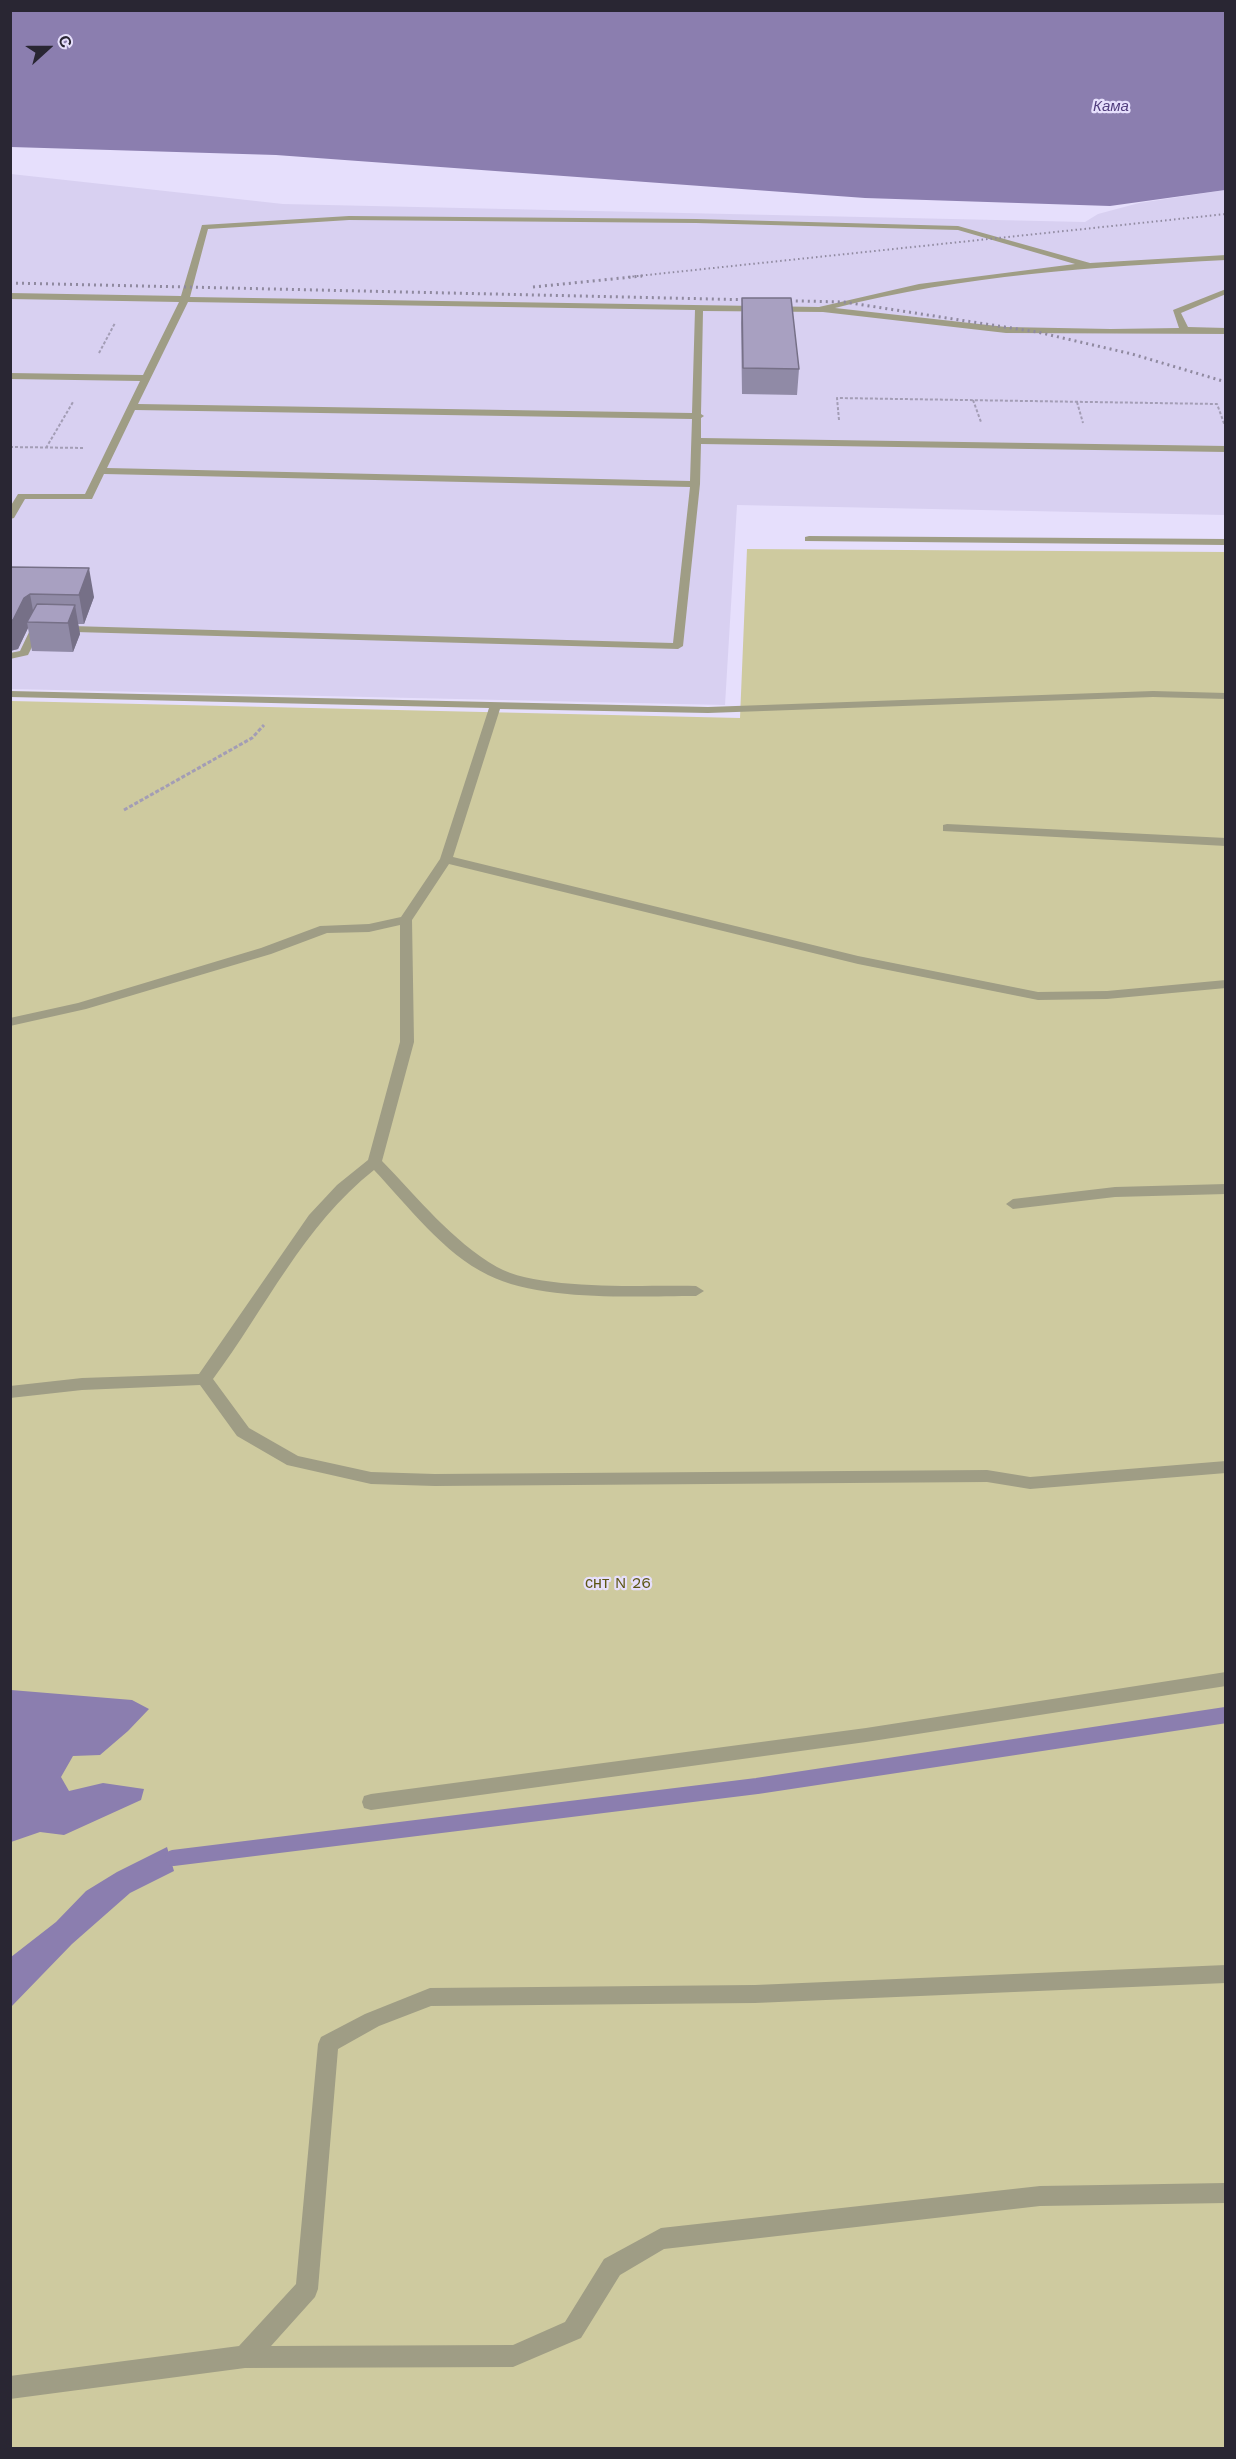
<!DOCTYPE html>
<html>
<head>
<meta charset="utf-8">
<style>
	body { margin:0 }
	#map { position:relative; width:1236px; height:2459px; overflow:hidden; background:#e6dffc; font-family:"Work Sans",sans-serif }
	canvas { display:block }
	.frame { position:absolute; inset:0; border:12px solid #292633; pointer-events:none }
	.north { position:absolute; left:18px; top:18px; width:60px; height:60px; -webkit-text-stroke:4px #e6dffc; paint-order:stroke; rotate:69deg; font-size:16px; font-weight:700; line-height:24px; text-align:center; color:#292633 }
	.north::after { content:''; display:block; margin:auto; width:21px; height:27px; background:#292633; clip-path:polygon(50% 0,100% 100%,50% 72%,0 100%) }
</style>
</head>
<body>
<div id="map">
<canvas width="1236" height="2459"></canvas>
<div class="frame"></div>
<div class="north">С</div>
</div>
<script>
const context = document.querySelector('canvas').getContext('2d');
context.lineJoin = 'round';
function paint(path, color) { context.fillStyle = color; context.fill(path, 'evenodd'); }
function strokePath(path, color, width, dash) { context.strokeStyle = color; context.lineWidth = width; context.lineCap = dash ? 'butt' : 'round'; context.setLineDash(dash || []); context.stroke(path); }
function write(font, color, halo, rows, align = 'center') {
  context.font = font + ' "Work Sans",sans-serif'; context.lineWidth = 4.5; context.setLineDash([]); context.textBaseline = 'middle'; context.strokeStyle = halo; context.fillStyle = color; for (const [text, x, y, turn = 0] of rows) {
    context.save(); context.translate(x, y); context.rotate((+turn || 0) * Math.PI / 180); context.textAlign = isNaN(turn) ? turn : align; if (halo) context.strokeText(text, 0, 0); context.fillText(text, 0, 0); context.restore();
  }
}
paint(new Path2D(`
	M 11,174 L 283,204 L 1085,222 L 1098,214 L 1139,203 L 1225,190 L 1225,515 L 737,505 L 725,705 L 11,689 Z`), '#d8d0f1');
paint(new Path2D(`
	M 747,549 L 1225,552 L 1225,2448 L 11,2448 L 11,701 L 740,718 Z`), '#ceca9f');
paint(new Path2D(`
	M 10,11 L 1225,11 L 1225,190 L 1110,206 L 865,198 L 276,155 L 11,147 Z
	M 11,1690 L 132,1700 L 149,1709 L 128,1731 L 100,1755 L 73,1756 L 61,1777 L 69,1791 L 103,1783 L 144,1789 L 141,1800 L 64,1835 L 40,1832 L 11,1842 Z
	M 167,1847 L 174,1871 L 130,1893 L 72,1944 L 11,2007 L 11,1957 L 56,1922 L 86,1891 L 117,1872 Z`), '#8b7eaf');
strokePath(new Path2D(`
	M 173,1858 L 757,1786 L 1226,1715`), '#8b7eaf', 16);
strokePath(new Path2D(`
	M 99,353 L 115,323
	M 973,400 L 981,422
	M 1077,402 L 1083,423
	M 839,420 L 837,398 L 1217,404 L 1225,426
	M 10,447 L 85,448
	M 46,448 L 73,402`), '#a39db5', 2, [3, 2]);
strokePath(new Path2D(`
	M 124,810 L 252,738 L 264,725`), '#a39db5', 3, [4, 2]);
paint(new Path2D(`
	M 349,216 L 696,219 L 958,226 L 1090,263 L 1226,255 L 1226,260 C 1094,267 963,275 835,308 L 1006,327 L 1111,329 L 1179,328 L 1173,310 L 1226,289 L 1226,294 L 1181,313 L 1188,327 L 1226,328 L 1226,334 L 1006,333 L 823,312 L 703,311 L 701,414 L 704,416 L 701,418 L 701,438 L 1226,446 L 1226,452 L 701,444 L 700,484 L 683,646 L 678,649 L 40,631 L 28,655 L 10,659 L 10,653 L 20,651 L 31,628 L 36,625 L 673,643 L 690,487 L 104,474 L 92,499 L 25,499 L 14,518 L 10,519 L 10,507 L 18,494 L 85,494 L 140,381 L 10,379 L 10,373 L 143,375 L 179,302 L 10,299 L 10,293 L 181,296 L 202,225 ZM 349,220 L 696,223 L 958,230 L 1075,264 L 919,284 L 819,307 L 190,297 L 208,229 ZM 188,302 L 695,310 L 692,413 L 138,404 ZM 135,410 L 692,419 L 690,481 L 107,468 Z
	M 809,536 L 1226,539 L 1226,545 L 805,541 L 805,537 Z
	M 10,691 L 708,707 L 1153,691 L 1226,693 L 1226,699 L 1153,697 L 708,713 L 500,709 L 453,857 L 858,956 L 1038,992 L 1107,991 L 1226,980 L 1226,988 L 1107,999 L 1038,1000 L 858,964 L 449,864 L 412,920 L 414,1042 L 382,1161 C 418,1198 452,1241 497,1267 C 539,1291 645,1285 696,1286 L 704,1291 L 696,1296 C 636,1296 542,1302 488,1275 C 443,1253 408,1206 374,1170 C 303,1226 266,1308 213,1379 L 249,1428 L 298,1456 L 371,1472 L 435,1474 L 987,1470 L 1030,1477 L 1226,1461 L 1226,1473 L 1030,1489 L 987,1482 L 435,1486 L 371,1484 L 287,1465 L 237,1436 L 200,1385 L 82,1390 L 10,1398 L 10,1386 L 82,1378 L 199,1374 L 309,1215 L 337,1185 L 368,1160 L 400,1042 L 400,925 L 369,932 L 327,933 L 271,954 L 86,1009 L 10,1026 L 10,1018 L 78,1003 L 261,948 L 320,926 L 369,924 L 401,917 L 440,859 L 489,708 L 10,697 Z
	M 947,824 L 1226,838 L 1226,846 L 943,831 L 943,825 Z
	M 1226,1184 L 1226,1194 L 1115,1197 L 1013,1209 L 1006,1204 L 1013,1199 L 1115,1187 Z
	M 1226,1672 L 1226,1686 L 866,1742 L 371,1810 L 364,1808 L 362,1802 L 364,1796 L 371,1794 L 866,1728 Z
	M 1226,1965 L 1226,1983 L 755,2003 L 431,2006 L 379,2026 L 338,2049 L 318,2289 L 315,2297 L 271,2346 L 513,2345 L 565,2322 L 604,2259 L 661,2228 L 1040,2186 L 1226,2183 L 1226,2203 L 1040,2206 L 664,2249 L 620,2275 L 581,2338 L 513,2367 L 245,2368 L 10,2399 L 10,2376 L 239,2346 L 296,2284 L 318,2044 L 321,2037 L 365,2014 L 430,1988 L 755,1985 Z`), '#9f9d85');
strokePath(new Path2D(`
	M 628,277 L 1226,214`), '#8f899f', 2, [1.5, 3]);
strokePath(new Path2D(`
	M 10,283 L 844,302 L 1037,332 L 1132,354 L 1226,382
	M 533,287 L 642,276`), '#8f899f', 3, [2, 4]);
paint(new Path2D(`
	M 742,298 L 799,369 L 797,395 L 742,394 L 741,323 Z
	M 10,567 L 94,597 L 84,624 L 78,624 L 80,634 L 73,652 L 32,651 L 28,628 L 18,649 L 10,651 Z`), '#908aa6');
paint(new Path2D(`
	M 89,568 L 94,597 L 84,624 L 79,595 Z
	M 30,594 L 35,622 L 27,622 L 28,628 L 18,649 L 10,651 L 10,620 L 24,598 Z
	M 75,605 L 80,634 L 73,652 L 68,623 Z`), '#767087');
const building = new Path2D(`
	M 742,298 L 791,298 L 799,369 L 743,368 Z
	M 10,567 L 89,568 L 79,595 L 30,594 L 24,598 L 13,620 L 10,620 Z
	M 37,604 L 75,605 L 68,623 L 27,622 Z`);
paint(building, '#a8a0c1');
strokePath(building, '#767087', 1.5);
write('italic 15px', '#513d7d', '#e6dffc', [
	["Кама",1111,107]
]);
write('16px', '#5c5514', '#e6dffc', [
	["снт N 26",618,1583]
]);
</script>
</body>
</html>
